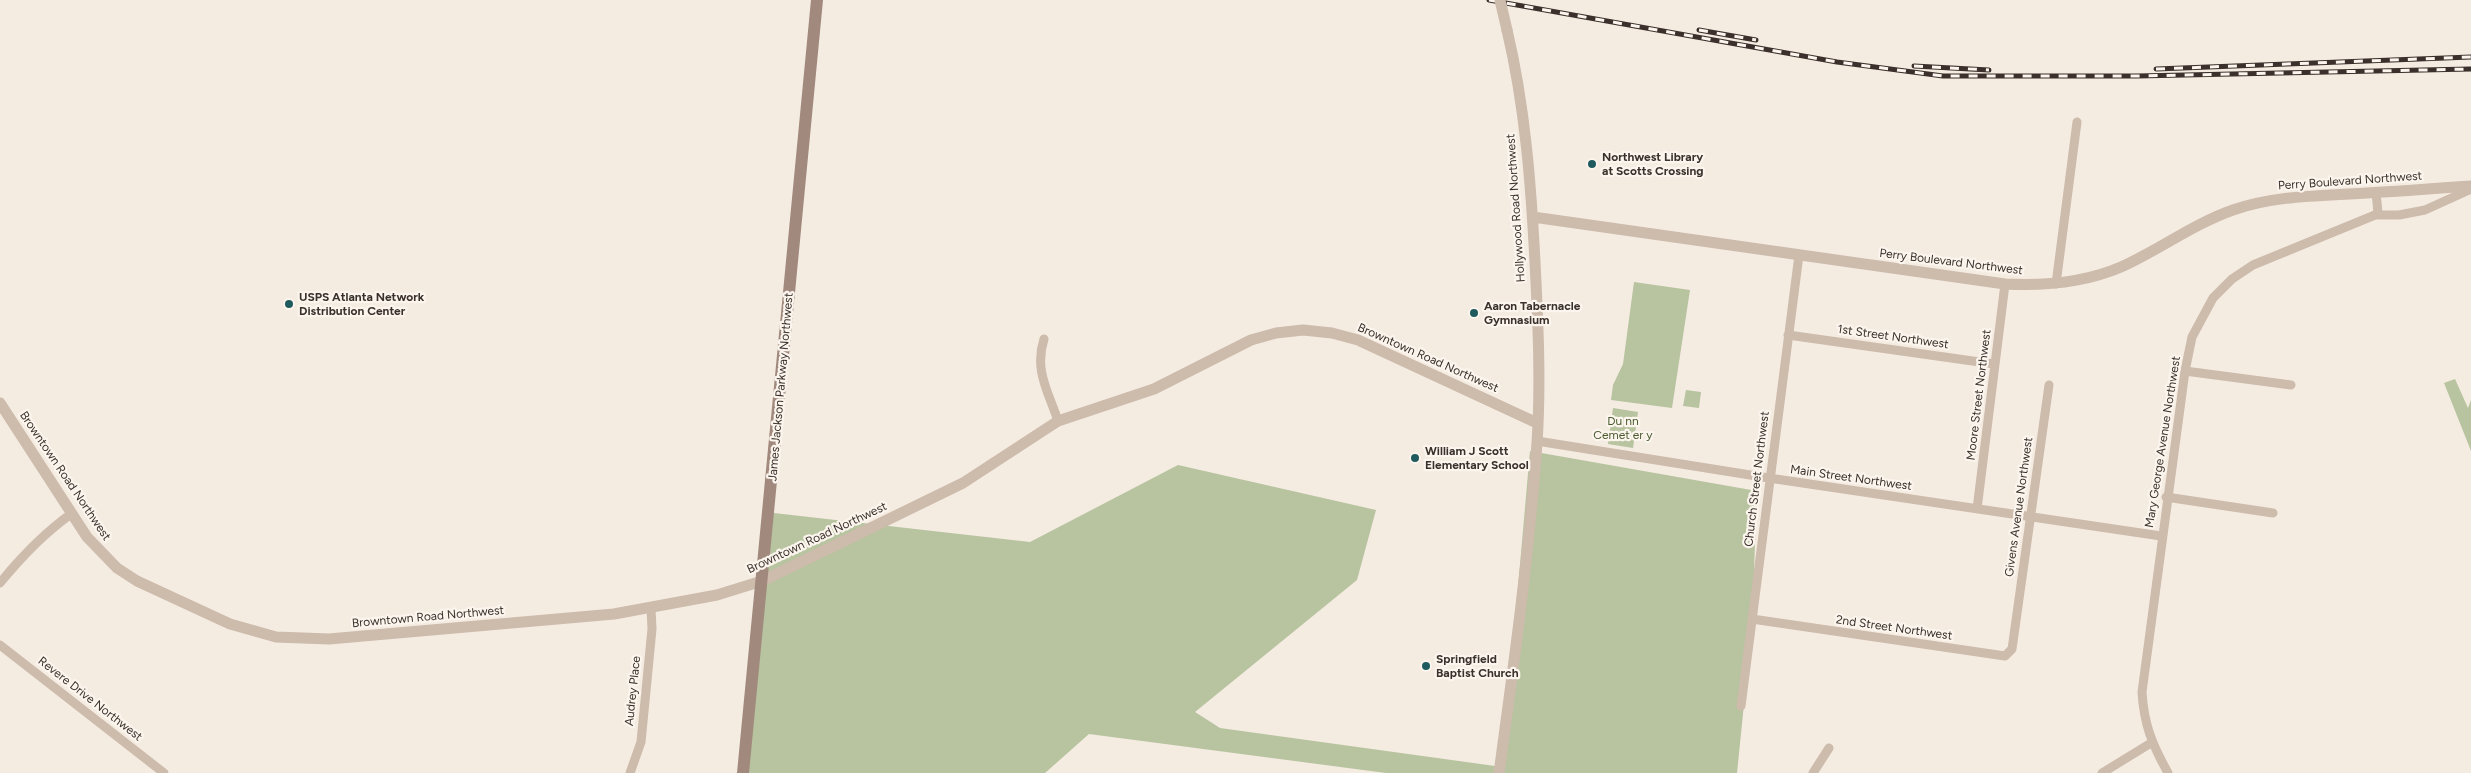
<!DOCTYPE html>
<html>
<head>
<meta charset="utf-8">
<style>
	body { margin:0 }
	canvas { display:block; background:#f4ebe1 }
</style>
</head>
<body>
<canvas width="2471" height="773"></canvas>
<script>
const context = document.querySelector('canvas').getContext('2d');
context.lineJoin = 'round';
function paint(path, color) { context.fillStyle = color; context.fill(path, 'evenodd'); }
function strokePath(path, color, width, dash) { context.strokeStyle = color; context.lineWidth = width; context.lineCap = dash ? 'butt' : 'round'; context.setLineDash(dash || []); context.stroke(path); }
function write(font, color, halo, rows, align = 'center') {
  context.font = font + ' Figtree,sans-serif'; context.lineWidth = 4.5; context.setLineDash([]); context.textBaseline = 'middle'; context.strokeStyle = halo; context.fillStyle = color; for (const [text, x, y, turn = 0] of rows) {
    context.save(); context.translate(x, y); context.rotate((+turn || 0) * Math.PI / 180); context.textAlign = isNaN(turn) ? turn : align; if (halo) context.strokeText(text, 0, 0); context.fillText(text, 0, 0); context.restore();
  }
}
paint(new Path2D(`
	M 1634,282 L 1690,290 L 1672,408 L 1611,400 L 1613,385 L 1623,364 Z
	M 2455,379 L 2468,408 L 2471,400 L 2471,451 L 2444,383 Z
	M 1686,390 L 1701,392 L 1699,408 L 1683,406 Z
	M 1613,408 L 1638,412 L 1633,448 L 1608,444 Z
	M 1530,451 L 1757,491 L 1752,625 L 1737,773 L 1386,773 L 1089,734 L 1045,773 L 746,773 L 765,512 L 1030,542 L 1178,465 L 1376,510 L 1357,580 L 1195,712 L 1220,728 L 1495,766 L 1509,689 Z`), '#b8c4a0');
strokePath(new Path2D(`
	M 2375,215 L 2378,213 L 2376,192
	M 2056,284 L 2077,122
	M 1788,335 L 1994,364
	M 1044,339 C 1034,370 1048,391 1058,421
	M 2185,371 L 2291,385
	M 1537,441 L 1769,478 L 2161,536
	M 2166,497 L 2273,513
	M 1977,509 L 2005,284
	M 0,583 C 22,556 43,534 71,514
	M 1752,619 L 2005,656 L 2012,649 L 2049,385
	M 0,645 L 164,773
	M 1741,706 L 1799,255
	M 630,773 L 641,742 L 652,629 L 651,609
	M 1813,773 L 1829,748
	M 2102,773 L 2151,743
	M 2168,773 C 2152,744 2144,725 2142,692 L 2185,371 L 2192,337 L 2213,298 L 2232,279 L 2253,265 L 2375,215 L 2399,215 L 2425,210 L 2471,189`), '#cdbbac', 9);
strokePath(new Path2D(`
	M 1533,217 L 2005,284 C 2045,286 2084,283 2121,267 C 2159,250 2193,224 2233,210 C 2270,197 2310,196 2349,194 C 2390,192 2430,189 2471,186
	M 0,403 L 87,537 L 117,568 L 137,581 L 230,624 L 276,637 L 329,639 L 614,614 L 717,595 L 762,581 L 963,483 L 1058,421 L 1154,389 L 1251,340 L 1276,333 L 1303,330 L 1332,333 L 1358,340 L 1537,423
	M 1499,773 C 1514,663 1529,554 1537,443 C 1541,383 1538,322 1535,262 C 1531,184 1525,106 1507,30`), '#cdbbac', 11);
strokePath(new Path2D(`
	M 743,773 L 817,0`), '#a18a7d', 12);
const rail = new Path2D(`
	M 1489,0 L 1837,62 L 1943,76 L 2137,76 L 2471,69
	M 1699,30 L 1756,40
	M 1914,66 L 1989,70
	M 2156,69 L 2471,57`);
strokePath(rail, '#3b302b', 5);
strokePath(rail, '#fbf5ee', 3, [9]);
strokePath(new Path2D(`
	M 1500,0 L 1507,30`), '#cdbbac', 11);
for (const [x, y, r, color] of [
	[1592,164,5,"#1f5a5e"],
	[289,304,5,"#1f5a5e"],
	[1474,313,5,"#1f5a5e"],
	[1415,458,5,"#1f5a5e"],
	[1426,666,5,"#1f5a5e"]
]) { const dot = new Path2D(); dot.arc(x, y, r, 0, 2 * Math.PI); context.fillStyle = color; context.fill(dot); strokePath(dot, '#fbf5ee', 2); }
write('bold 12px', '#3b302b', '#fbf5ee', [
	["Northwest Library",1602,157],
	["at Scotts Crossing",1602,171],
	["USPS Atlanta Network",299,297],
	["Distribution Center",299,311],
	["Aaron Tabernacle",1484,306],
	["Gymnasium",1484,320],
	["William J Scott",1425,451],
	["Elementary School",1425,465],
	["Springfield",1436,659],
	["Baptist Church",1436,673]
], 'left');
write('12px', '#3b302b', '#fbf5ee', [
	["Perry Boulevard Northwest",2350,181,-4],
	["Hollywood Road Northwest",1516,208,-94],
	["Perry Boulevard Northwest",1951,262,7],
	["1st Street Northwest",1893,337,8],
	["Browntown Road Northwest",1428,358,24],
	["James Jackson Parkway Northwest",781,387,-85],
	["Moore Street Northwest",1979,395,-83],
	["Mary George Avenue Northwest",2163,442,-81],
	["Browntown Road Northwest",65,476,56],
	["Main Street Northwest",1851,478,8],
	["Church Street Northwest",1757,479,-83],
	["Givens Avenue Northwest",2019,507,-82],
	["Browntown Road Northwest",817,538,-25],
	["Browntown Road Northwest",428,617,-5],
	["2nd Street Northwest",1894,628,8],
	["Audrey Place",633,691,-84],
	["Revere Drive Northwest",90,699,38]
]);
write('12px', '#4a5a2e', '#fbf5ee', [
	["Du nn",1623,421],
	["Cemet er y",1623,435]
]);
</script>
</body>
</html>
